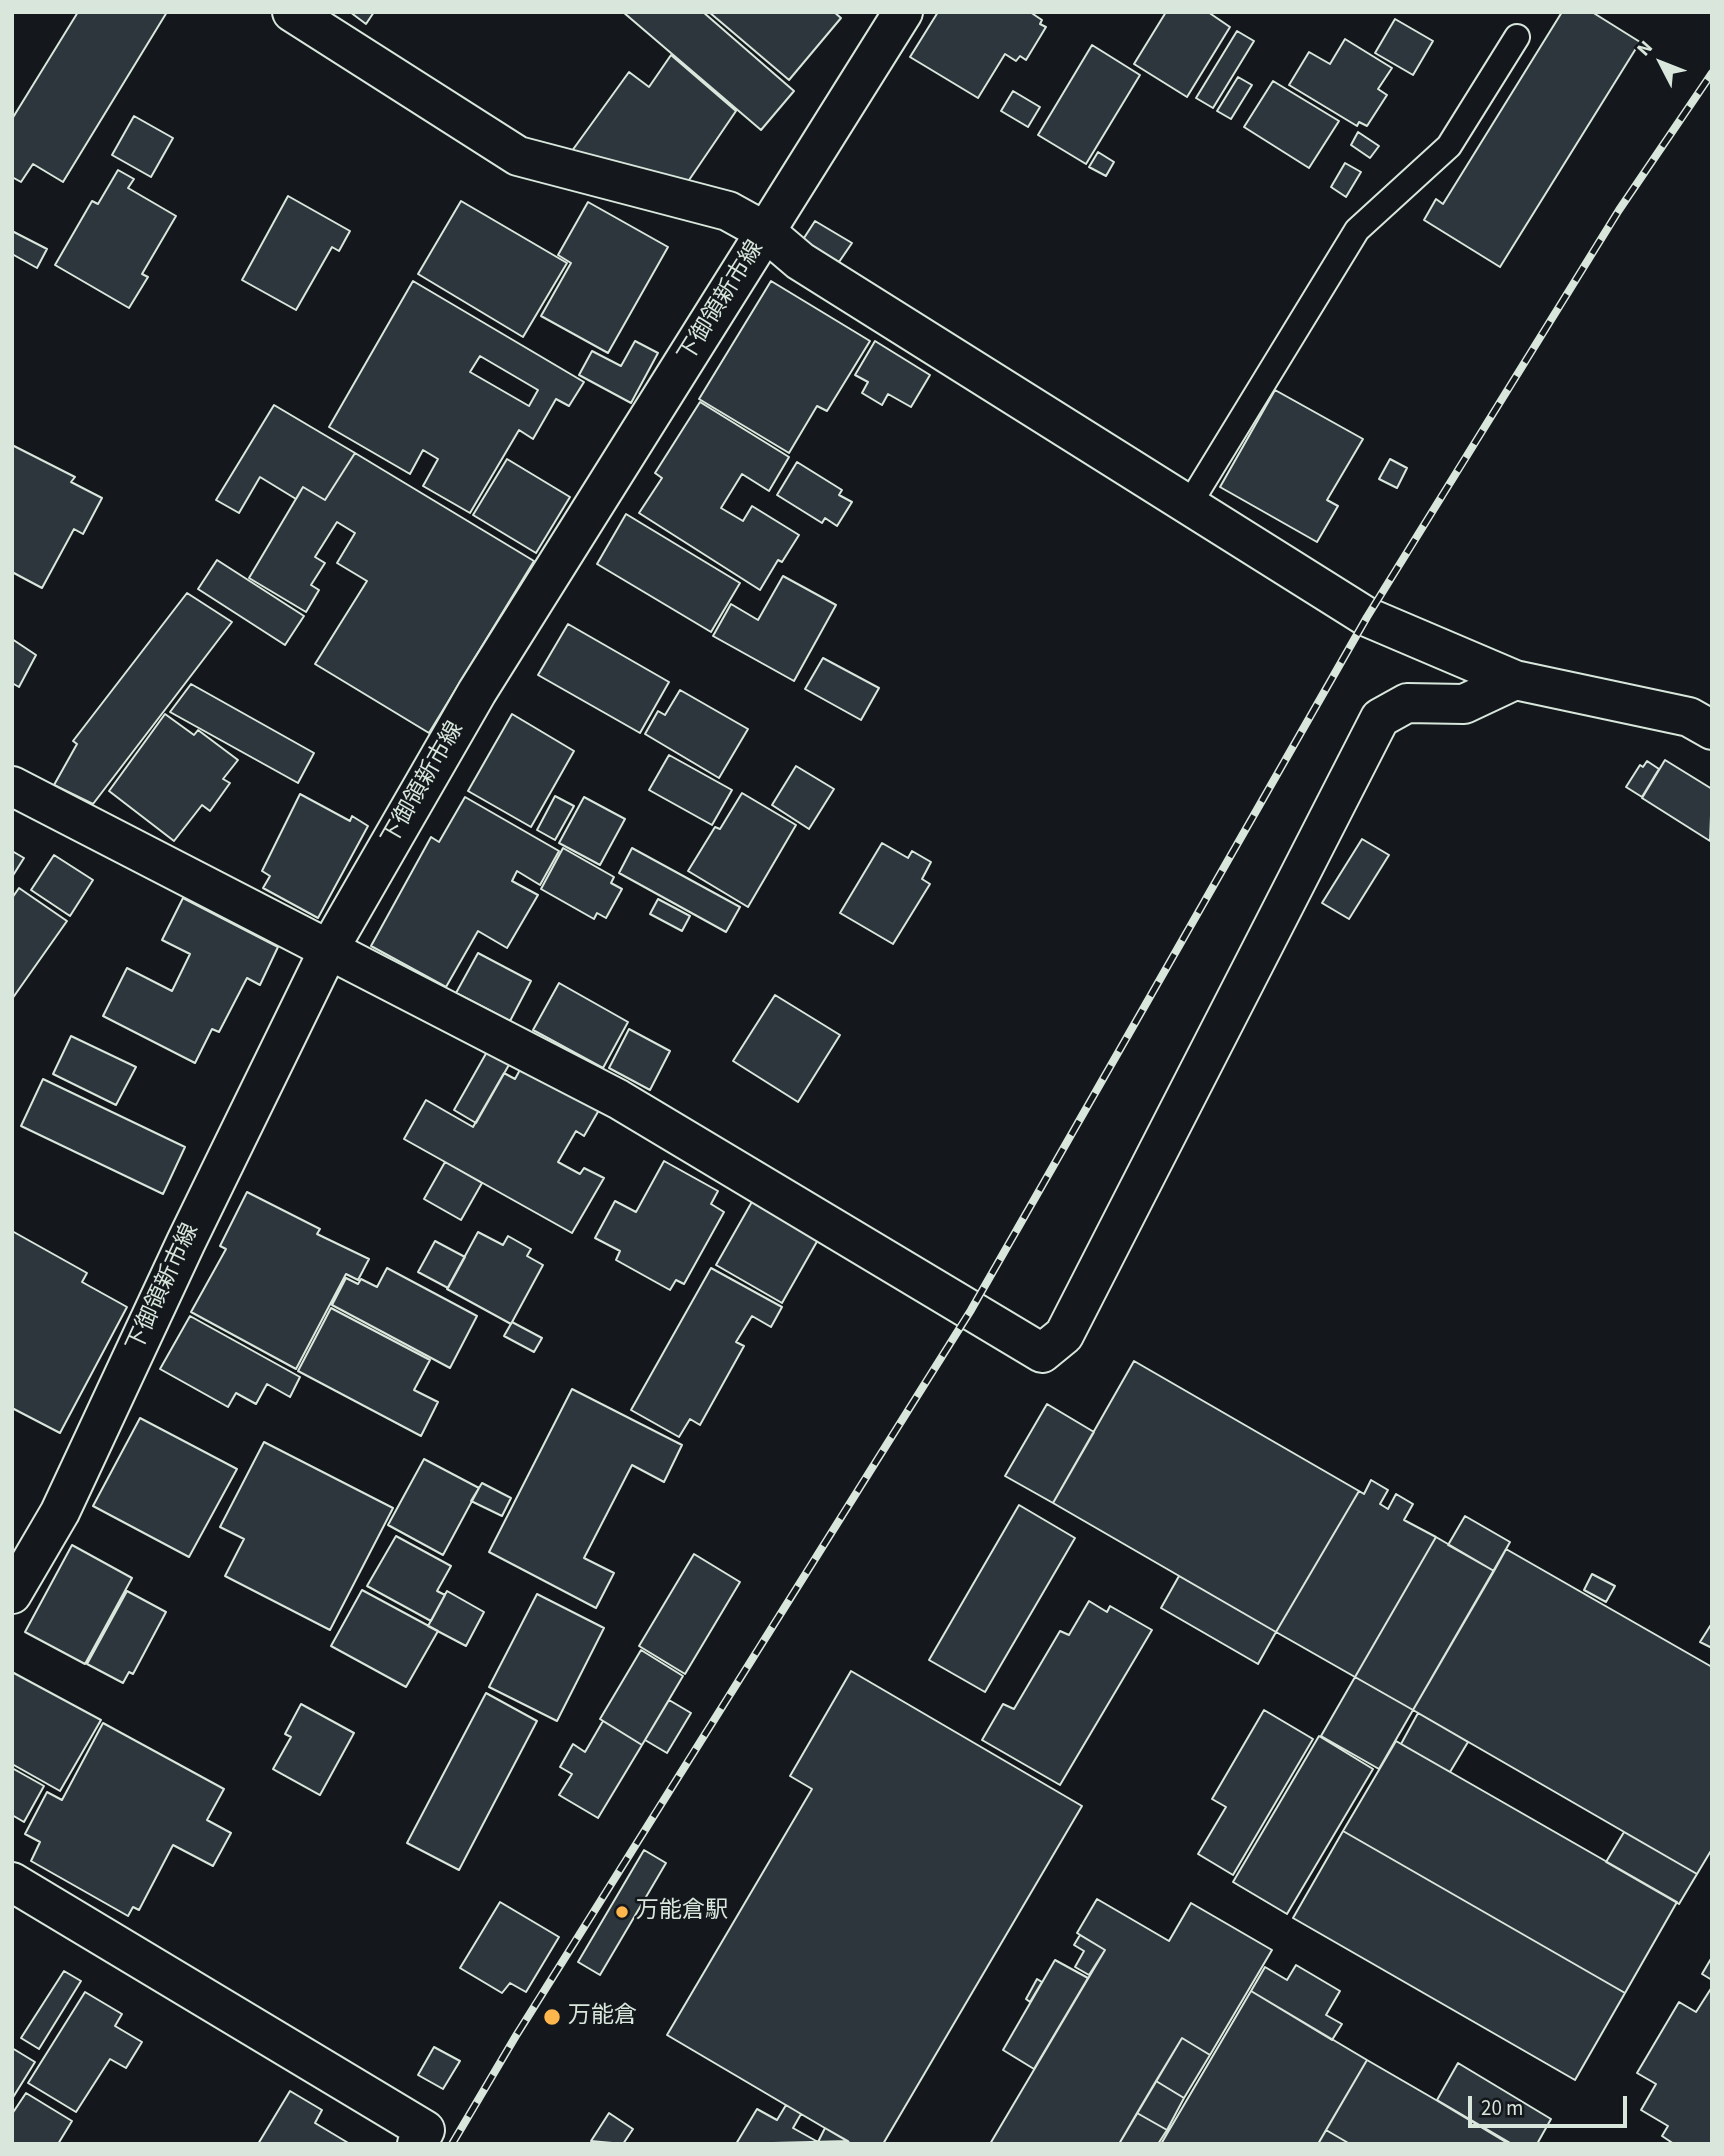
<!DOCTYPE html>
<html>
<head>
<meta charset="utf-8">
<style>
	body { margin:0 }
	#map { position:relative; width:1724px; height:2156px; overflow:hidden; background:#14181c; font-family:"Source Sans 3",sans-serif }
	canvas { display:block }
	.frame { position:absolute; inset:0; border:14px solid #d8e6dc; pointer-events:none }
	.north { position:absolute; left:1626px; top:28px; width:70px; height:70px; -webkit-text-stroke:5px #14181c; paint-order:stroke; rotate:312deg; font-size:19px; font-weight:700; line-height:28px; text-align:center; color:#d8e6dc }
	.north::after { content:''; display:block; margin:auto; width:24px; height:32px; background:#d8e6dc; clip-path:polygon(50% 0,100% 100%,50% 72%,0 100%) }
	.scale { position:absolute; left:1468px; top:2096px; width:159px; height:32px; box-sizing:border-box; border:4px solid #d8e6dc; border-top:0; padding-left:9px; font-size:21px; line-height:24px; white-space:nowrap; color:#d8e6dc; -webkit-text-stroke:5px #14181c; paint-order:stroke }
</style>
</head>
<body>
<div id="map">
<canvas width="1724" height="2156"></canvas>
<div class="frame"></div>
<div class="north">N</div>
<div class="scale">20 m</div>
</div>
<script>
const context = document.querySelector('canvas').getContext('2d');
context.lineJoin = 'round';
function paint(path, color) { context.fillStyle = color; context.fill(path, 'evenodd'); }
function strokePath(path, color, width, dash) { context.strokeStyle = color; context.lineWidth = width; context.lineCap = dash ? 'butt' : 'round'; context.setLineDash(dash || []); context.stroke(path); }
function write(font, color, halo, rows, align = 'center') {
  context.font = font + ' "Source Sans 3","Noto Sans JP",sans-serif'; context.lineWidth = 5; context.setLineDash([]); context.textBaseline = 'middle'; context.strokeStyle = halo; context.fillStyle = color; for (const [text, x, y, turn = 0] of rows) {
    context.save(); context.translate(x, y); context.rotate((+turn || 0) * Math.PI / 180); context.textAlign = isNaN(turn) ? turn : align; if (halo) context.strokeText(text, 0, 0); context.fillText(text, 0, 0); context.restore();
  }
}
const building = new Path2D(`
	M 78,12 L 167,12 L 63,182 L 33,164 L 21,182 L 12,177 L 12,119 Z
	M 350,12 L 374,12 L 366,24 Z
	M 623,12 L 703,12 L 794,91 L 761,130 Z
	M 709,12 L 834,12 L 841,18 L 789,80 Z
	M 938,12 L 1030,12 L 1042,20 L 1040,24 L 1046,27 L 1026,60 L 1020,56 L 1016,61 L 1005,54 L 978,98 L 910,57 Z
	M 1166,12 L 1208,12 L 1230,27 L 1187,97 L 1134,64 Z
	M 1562,12 L 1592,12 L 1640,42 L 1500,267 L 1424,220 L 1436,199 L 1443,204 Z
	M 1395,19 L 1433,41 L 1413,75 L 1375,53 Z
	M 1237,31 L 1254,41 L 1213,108 L 1196,98 Z
	M 1345,39 L 1392,68 L 1378,89 L 1387,95 L 1367,126 L 1359,122 L 1357,126 L 1289,85 L 1309,52 L 1330,64 Z
	M 1092,45 L 1140,75 L 1086,164 L 1038,135 Z
	M 671,55 L 736,111 L 685,186 L 569,155 L 629,72 L 649,87 Z
	M 1238,77 L 1252,85 L 1231,119 L 1217,111 Z
	M 1273,81 L 1339,121 L 1309,168 L 1244,127 Z
	M 1013,91 L 1040,107 L 1028,127 L 1001,111 Z
	M 134,116 L 173,138 L 151,177 L 112,155 Z
	M 1358,132 L 1379,146 L 1370,158 L 1351,145 Z
	M 1098,152 L 1114,162 L 1106,176 L 1089,167 Z
	M 1345,163 L 1361,172 L 1346,197 L 1331,187 Z
	M 118,170 L 134,179 L 128,188 L 176,216 L 142,274 L 148,277 L 129,308 L 55,265 L 92,201 L 98,204 Z
	M 288,196 L 350,231 L 339,251 L 332,247 L 296,310 L 242,280 Z
	M 461,201 L 567,263 L 523,337 L 418,274 Z
	M 588,202 L 668,247 L 608,353 L 541,316 L 571,263 L 558,255 Z
	M 815,221 L 852,243 L 839,262 L 802,241 Z
	M 12,231 L 47,249 L 37,268 L 12,254 Z
	M 413,281 L 584,382 L 569,406 L 556,399 L 533,439 L 519,430 L 470,513 L 423,486 L 438,459 L 423,450 L 410,474 L 329,427 ZM 480,356 L 538,390 L 529,406 L 470,372 Z
	M 771,281 L 870,341 L 827,411 L 817,406 L 789,453 L 699,399 Z
	M 635,341 L 658,353 L 631,403 L 579,375 L 592,351 L 621,366 Z
	M 875,341 L 930,375 L 911,407 L 888,394 L 882,405 L 862,393 L 868,382 L 855,375 Z
	M 1275,390 L 1363,439 L 1327,500 L 1338,506 L 1317,542 L 1220,487 Z
	M 700,402 L 789,457 L 769,491 L 742,474 L 721,508 L 743,521 L 752,506 L 799,535 L 782,562 L 778,560 L 760,590 L 639,513 L 662,478 L 655,473 Z
	M 274,405 L 355,453 L 325,500 L 303,487 L 296,499 L 260,477 L 239,513 L 216,500 Z
	M 12,445 L 75,477 L 71,482 L 102,498 L 83,534 L 74,529 L 42,588 L 12,572 Z
	M 355,453 L 534,561 L 429,733 L 315,664 L 367,581 L 337,563 L 355,533 L 337,522 L 315,557 L 325,563 L 311,585 L 319,590 L 306,612 L 249,578 L 303,487 L 325,500 Z
	M 507,459 L 570,497 L 536,553 L 473,515 Z
	M 1390,459 L 1407,468 L 1397,488 L 1379,479 Z
	M 797,462 L 842,490 L 839,495 L 852,502 L 837,526 L 825,518 L 822,523 L 777,495 Z
	M 626,514 L 740,583 L 711,632 L 597,564 Z
	M 217,560 L 304,616 L 285,645 L 198,589 Z
	M 783,576 L 836,605 L 794,681 L 713,636 L 731,604 L 758,620 Z
	M 187,593 L 232,622 L 93,804 L 54,785 L 77,744 L 73,741 Z
	M 568,624 L 669,682 L 640,733 L 538,675 Z
	M 12,639 L 36,655 L 19,687 L 12,683 Z
	M 823,658 L 879,688 L 861,720 L 805,689 Z
	M 191,684 L 314,753 L 298,783 L 170,712 Z
	M 680,690 L 748,729 L 719,778 L 645,734 L 658,711 L 665,715 Z
	M 165,714 L 194,735 L 198,730 L 238,760 L 223,779 L 230,783 L 210,811 L 202,805 L 174,841 L 109,791 Z
	M 512,714 L 574,751 L 531,827 L 468,791 Z
	M 669,755 L 732,790 L 712,825 L 649,790 Z
	M 1665,760 L 1712,789 L 1710,841 L 1642,798 Z
	M 1647,761 L 1659,769 L 1642,797 L 1626,787 L 1640,765 L 1643,767 Z
	M 796,766 L 834,789 L 809,829 L 772,805 Z
	M 742,793 L 796,825 L 748,907 L 688,871 L 715,827 L 720,829 Z
	M 300,794 L 350,821 L 352,816 L 368,826 L 318,918 L 263,888 L 270,876 L 262,871 Z
	M 555,796 L 574,806 L 555,840 L 537,830 Z
	M 465,797 L 559,851 L 540,885 L 517,871 L 512,881 L 538,895 L 507,948 L 478,931 L 446,987 L 371,946 L 431,837 L 439,842 Z
	M 584,797 L 625,819 L 600,865 L 559,843 Z
	M 1362,839 L 1389,855 L 1349,919 L 1322,903 Z
	M 882,843 L 908,858 L 912,851 L 931,862 L 922,879 L 930,884 L 893,944 L 840,913 Z
	M 563,848 L 614,877 L 611,883 L 622,889 L 606,918 L 597,913 L 594,919 L 541,889 Z
	M 632,848 L 740,907 L 726,932 L 619,873 Z
	M 12,851 L 24,858 L 12,877 Z
	M 54,855 L 93,880 L 70,916 L 31,890 Z
	M 19,888 L 67,921 L 12,999 L 12,898 Z
	M 183,898 L 278,947 L 260,985 L 247,978 L 219,1032 L 212,1029 L 195,1063 L 103,1016 L 127,968 L 172,991 L 190,954 L 162,940 Z
	M 658,899 L 690,916 L 682,931 L 650,914 Z
	M 478,953 L 531,981 L 510,1021 L 456,993 Z
	M 559,983 L 628,1022 L 603,1068 L 533,1030 Z
	M 775,995 L 840,1035 L 798,1102 L 733,1061 Z
	M 629,1029 L 670,1051 L 650,1090 L 609,1068 Z
	M 71,1036 L 136,1067 L 116,1105 L 53,1074 Z
	M 488,1050 L 510,1063 L 476,1123 L 454,1110 Z
	M 522,1066 L 599,1110 L 584,1136 L 576,1131 L 558,1162 L 580,1174 L 584,1168 L 604,1178 L 572,1233 L 404,1139 L 426,1100 L 473,1127 L 504,1073 L 515,1079 Z
	M 43,1079 L 185,1147 L 163,1194 L 21,1126 Z
	M 664,1161 L 718,1191 L 711,1204 L 724,1212 L 684,1284 L 676,1280 L 670,1290 L 616,1260 L 620,1251 L 595,1238 L 615,1201 L 636,1212 Z
	M 445,1162 L 482,1183 L 461,1220 L 424,1199 Z
	M 247,1192 L 320,1229 L 317,1234 L 369,1259 L 358,1280 L 346,1274 L 296,1369 L 191,1312 L 226,1249 L 220,1246 Z
	M 753,1200 L 819,1238 L 782,1303 L 716,1265 Z
	M 12,1231 L 87,1273 L 82,1282 L 127,1307 L 60,1433 L 12,1408 Z
	M 478,1232 L 503,1245 L 508,1236 L 531,1249 L 527,1256 L 543,1265 L 511,1324 L 447,1289 Z
	M 435,1241 L 465,1257 L 448,1288 L 418,1272 Z
	M 387,1268 L 477,1316 L 450,1368 L 332,1305 L 346,1278 L 358,1284 L 361,1279 L 377,1287 Z
	M 711,1268 L 782,1307 L 771,1327 L 752,1316 L 736,1342 L 744,1346 L 700,1425 L 690,1419 L 679,1437 L 631,1410 Z
	M 331,1308 L 430,1360 L 414,1390 L 438,1402 L 421,1436 L 298,1371 Z
	M 190,1316 L 300,1377 L 290,1397 L 267,1384 L 256,1404 L 236,1393 L 228,1407 L 160,1369 Z
	M 512,1322 L 542,1338 L 534,1352 L 504,1336 Z
	M 1134,1361 L 1359,1491 L 1276,1632 L 1053,1503 Z
	M 572,1389 L 682,1445 L 664,1482 L 632,1465 L 584,1558 L 614,1573 L 596,1608 L 489,1552 Z
	M 1047,1404 L 1094,1432 L 1053,1503 L 1005,1476 Z
	M 140,1418 L 237,1469 L 189,1557 L 93,1506 Z
	M 264,1442 L 393,1508 L 330,1630 L 225,1576 L 244,1539 L 220,1527 Z
	M 424,1459 L 479,1488 L 443,1555 L 388,1525 Z
	M 1371,1480 L 1388,1490 L 1380,1504 L 1388,1509 L 1396,1494 L 1413,1504 L 1404,1520 L 1436,1537 L 1355,1677 L 1276,1632 L 1359,1491 L 1364,1494 Z
	M 482,1483 L 511,1498 L 502,1516 L 471,1501 Z
	M 1019,1505 L 1075,1538 L 985,1692 L 929,1660 Z
	M 1465,1516 L 1510,1542 L 1494,1571 L 1448,1545 Z
	M 396,1536 L 451,1566 L 437,1591 L 445,1595 L 431,1621 L 367,1586 Z
	M 1436,1537 L 1494,1571 L 1413,1710 L 1355,1677 Z
	M 72,1545 L 132,1578 L 85,1664 L 25,1632 Z
	M 1506,1549 L 1712,1667 L 1712,1849 L 1697,1874 L 1413,1710 Z
	M 694,1554 L 740,1582 L 685,1674 L 639,1646 Z
	M 1592,1574 L 1615,1586 L 1606,1602 L 1584,1590 Z
	M 1179,1576 L 1276,1632 L 1258,1664 L 1161,1608 Z
	M 362,1590 L 438,1631 L 406,1687 L 331,1646 Z
	M 127,1591 L 166,1612 L 133,1674 L 129,1672 L 123,1683 L 87,1664 Z
	M 447,1591 L 484,1612 L 466,1646 L 428,1626 Z
	M 537,1594 L 604,1628 L 557,1721 L 489,1687 Z
	M 1089,1601 L 1107,1612 L 1110,1606 L 1152,1630 L 1060,1785 L 982,1740 L 1003,1704 L 1014,1709 L 1060,1631 L 1069,1635 Z
	M 1712,1623 L 1712,1648 L 1700,1642 Z
	M 641,1650 L 683,1676 L 642,1745 L 600,1719 Z
	M 851,1671 L 1082,1806 L 883,2144 L 852,2144 L 667,2035 L 812,1789 L 790,1776 Z
	M 12,1672 L 101,1720 L 60,1791 L 12,1764 Z
	M 1355,1677 L 1413,1710 L 1379,1769 L 1321,1736 Z
	M 486,1693 L 537,1721 L 459,1870 L 407,1843 Z
	M 669,1700 L 691,1713 L 667,1753 L 645,1740 Z
	M 301,1704 L 354,1733 L 320,1795 L 273,1769 L 291,1737 L 285,1734 Z
	M 1264,1710 L 1313,1739 L 1233,1875 L 1198,1854 L 1226,1807 L 1212,1799 Z
	M 1418,1713 L 1468,1742 L 1450,1772 L 1401,1744 Z
	M 603,1721 L 642,1745 L 598,1818 L 559,1795 L 572,1774 L 560,1767 L 573,1744 L 585,1752 Z
	M 103,1723 L 224,1789 L 207,1820 L 231,1833 L 213,1866 L 173,1845 L 139,1910 L 133,1907 L 128,1916 L 31,1861 L 40,1842 L 25,1834 L 47,1792 L 62,1800 Z
	M 1319,1736 L 1373,1769 L 1287,1914 L 1233,1882 Z
	M 1396,1741 L 1677,1902 L 1625,1993 L 1343,1831 Z
	M 12,1768 L 44,1786 L 24,1822 L 12,1815 Z
	M 1343,1831 L 1625,1993 L 1575,2080 L 1293,1918 Z
	M 1624,1832 L 1697,1874 L 1679,1904 L 1606,1862 Z
	M 644,1850 L 666,1863 L 600,1975 L 578,1962 Z
	M 1097,1899 L 1169,1941 L 1191,1903 L 1272,1950 L 1210,2055 L 1182,2038 L 1119,2144 L 990,2144 L 1105,1950 L 1077,1933 Z
	M 500,1902 L 559,1937 L 526,1992 L 510,1983 L 502,1993 L 460,1968 Z
	M 1080,1935 L 1105,1950 L 1089,1975 L 1075,1967 L 1084,1951 L 1074,1945 Z
	M 1712,1957 L 1712,1980 L 1702,1974 Z
	M 1055,1960 L 1088,1978 L 1034,2069 L 1003,2050 Z
	M 1296,1965 L 1340,1991 L 1326,2015 L 1342,2024 L 1332,2040 L 1251,1991 L 1265,1967 L 1287,1980 Z
	M 64,1971 L 81,1981 L 39,2049 L 21,2038 Z
	M 1037,1979 L 1042,1982 L 1030,2002 L 1026,1999 Z
	M 1712,1987 L 1712,2144 L 1674,2144 L 1662,2136 L 1668,2126 L 1641,2110 L 1656,2084 L 1637,2073 L 1679,2002 L 1696,2012 Z
	M 1251,1991 L 1367,2060 L 1318,2144 L 1161,2144 Z
	M 85,1992 L 122,2014 L 115,2026 L 142,2042 L 126,2068 L 110,2059 L 76,2112 L 28,2083 Z
	M 1182,2038 L 1210,2055 L 1184,2098 L 1156,2081 Z
	M 434,2047 L 460,2061 L 443,2089 L 418,2075 Z
	M 12,2048 L 35,2062 L 12,2099 Z
	M 1367,2060 L 1436,2100 L 1509,2144 L 1350,2144 L 1326,2130 Z
	M 1458,2063 L 1551,2119 L 1537,2144 L 1512,2144 L 1437,2100 Z
	M 1156,2081 L 1184,2098 L 1167,2130 L 1137,2113 Z
	M 290,2091 L 322,2110 L 315,2123 L 350,2144 L 258,2144 Z
	M 26,2093 L 72,2121 L 58,2144 L 12,2144 L 12,2114 Z
	M 786,2105 L 801,2114 L 793,2128 L 818,2142 L 825,2128 L 848,2141 L 736,2144 L 757,2109 L 777,2120 Z
	M 609,2113 L 633,2129 L 623,2144 L 591,2141 Z
	M 1137,2113 L 1167,2130 L 1158,2144 L 1119,2144 Z
	M 1326,2130 L 1350,2144 L 1318,2144 Z`);
paint(building, '#2c363c');
strokePath(building, '#d8e6dc', 2);
const lane = new Path2D(`
	M 1190,503 L 1357,230 L 1449,146 L 1517,37`);
const street = new Path2D(`
	M 292,12 L 518,156 L 728,211 L 766,232 L 800,261 L 1367,617 L 1515,680 L 1689,717 L 1712,730
	M 12,786 L 618,1099 L 1042,1353 L 1064,1335 L 1380,718 L 1407,703 L 1464,704 L 1515,680
	M 12,1882 L 425,2130 L 417,2144`);
const secondary = new Path2D(`
	M 12,1594 L 60,1512 L 186,1242 L 329,949 L 477,692 L 903,12`);
strokePath(lane, '#d8e6dc', 28);
strokePath(street, '#d8e6dc', 42);
strokePath(secondary, '#d8e6dc', 42);
strokePath(lane, '#14181c', 24);
strokePath(street, '#14181c', 38);
strokePath(secondary, '#14181c', 38);
const rail = new Path2D(`
	M 452,2144 L 517,2034 L 971,1310 L 1367,617 L 1619,210 L 1712,73`);
strokePath(rail, '#d8e6dc', 8);
strokePath(rail, '#14181c', 5, [16]);
for (const [x, y, r, color] of [
	[622,1912,7,"#ffb74d"],
	[552,2017,9,"#ffb74d"]
]) { const dot = new Path2D(); dot.arc(x, y, r, 0, 2 * Math.PI); context.fillStyle = color; context.fill(dot); strokePath(dot, '#14181c', 2.5); }
write('23px', '#d8e6dc', '#14181c', [
	["下御領新市線",722,302,-58],
	["下御領新市線",424,784,-60],
	["下御領新市線",164,1288,-65]
]);
write('23px', '#d8e6dc', '#14181c', [
	["万能倉駅",636,1912],
	["万能倉",568,2017]
], 'left');
</script>
</body>
</html>
